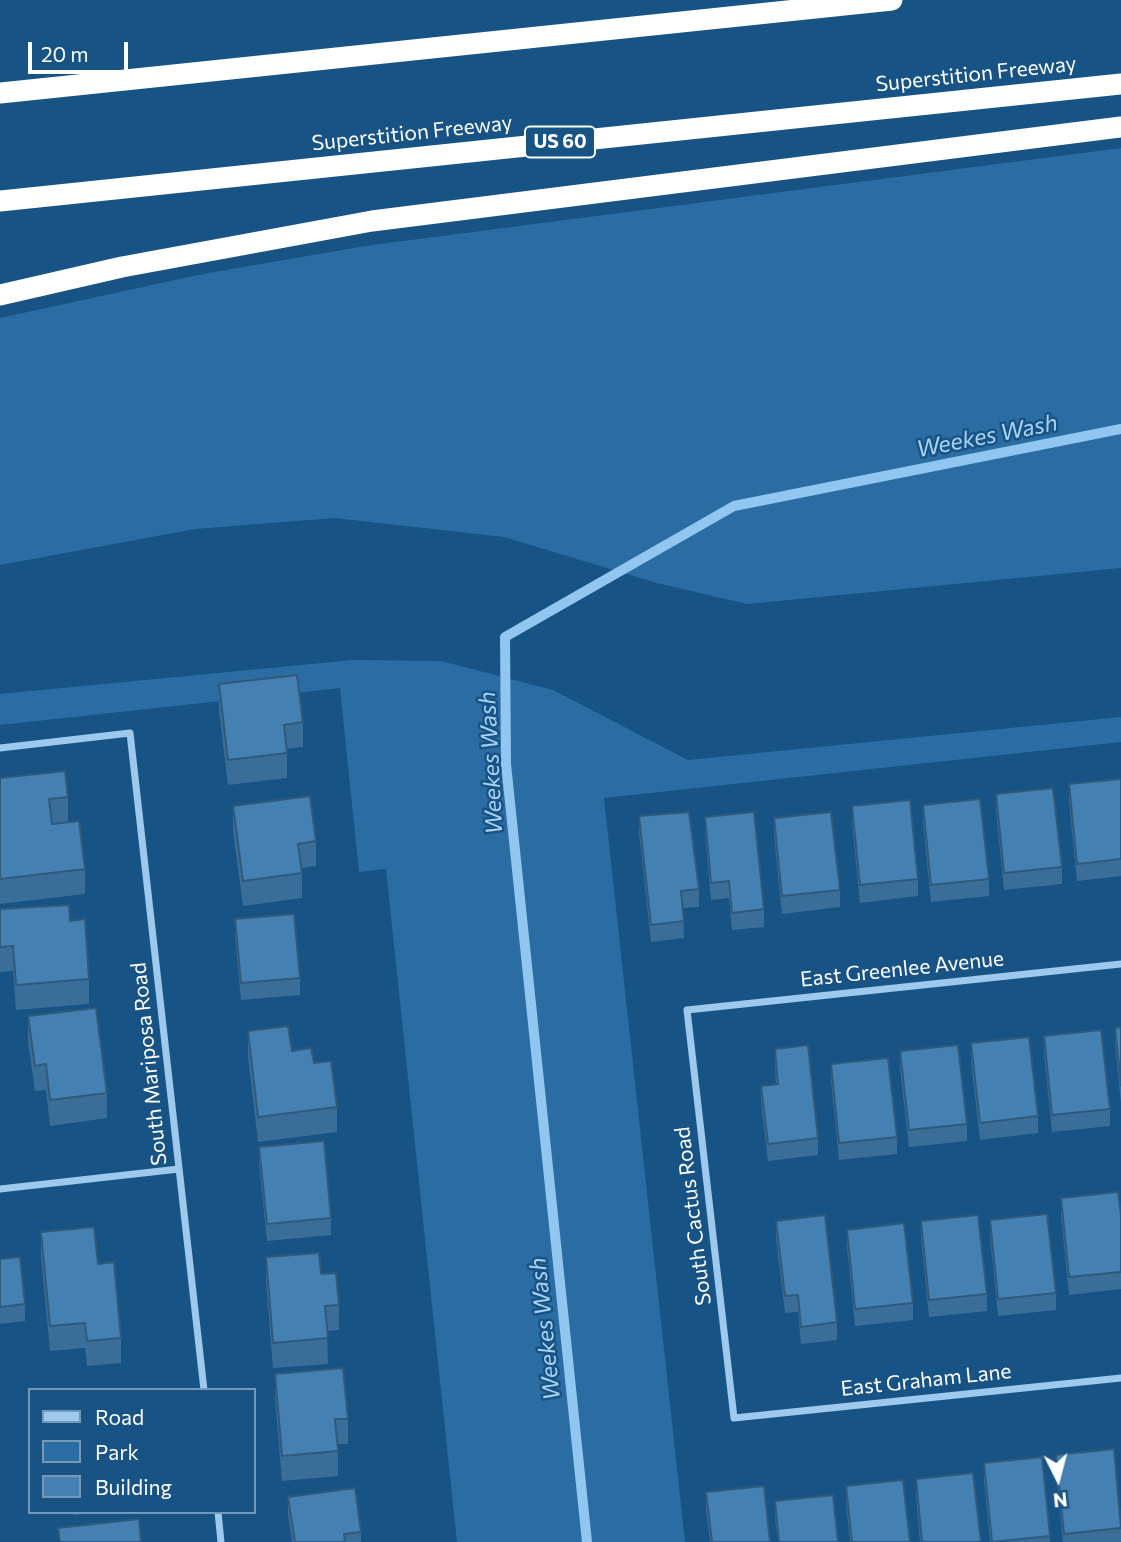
<!DOCTYPE html>
<html>
<head>
<meta charset="utf-8">
<style>
	body { margin:0 }
	#map { position:relative; width:1121px; height:1542px; overflow:hidden; background:#185385; font-family:Commissioner,sans-serif }
	canvas { display:block }
	.legend { position:absolute; left:28px; top:1388px; width:228px; height:126px; box-sizing:border-box; background:#185385; border:2px solid #7498b6; margin:0; padding:9px 12px; list-style:none; font-size:21px; color:#fff }
	.legend li { display:flex; align-items:center; gap:14px; height:35px }
	.legend b { width:35px; border:2px solid #7498b6 }
	.north { position:absolute; left:1023px; top:1444px; width:70px; height:70px; -webkit-text-stroke:5px #185385; paint-order:stroke; rotate:174deg; font-size:19px; font-weight:700; line-height:28px; text-align:center; color:#fff }
	.north::after { content:''; display:block; margin:auto; width:24px; height:32px; background:#fff; clip-path:polygon(50% 0,100% 100%,50% 72%,0 100%) }
	.scale { position:absolute; left:28px; top:42px; width:100px; height:32px; box-sizing:border-box; border:4px solid #fff; border-top:0; padding-left:9px; font-size:21px; line-height:24px; white-space:nowrap; color:#fff; -webkit-text-stroke:5px #185385; paint-order:stroke }
</style>
</head>
<body>
<div id="map">
<canvas width="1121" height="1542"></canvas>
<ul class="legend">
<li><b style="height:9px;background:#9ec9ed"></b>Road</li>
<li><b style="height:19px;background:#2b6da3"></b>Park</li>
<li><b style="height:19px;background:#4480b1"></b>Building</li>
</ul>
<div class="north">N</div>
<div class="scale">20 m</div>
</div>
<script>
const context = document.querySelector('canvas').getContext('2d');
context.lineJoin = 'round';
function paint(path, color) { context.fillStyle = color; context.fill(path, 'evenodd'); }
function strokePath(path, color, width, dash) { context.strokeStyle = color; context.lineWidth = width; context.lineCap = dash ? 'butt' : 'round'; context.setLineDash(dash || []); context.stroke(path); }
function write(font, color, halo, rows, align = 'center') {
  context.font = font + ' Commissioner,sans-serif'; context.lineWidth = 5; context.setLineDash([]); context.textBaseline = 'middle'; context.strokeStyle = halo; context.fillStyle = color; for (const [text, x, y, turn = 0] of rows) {
    context.save(); context.translate(x, y); context.rotate((+turn || 0) * Math.PI / 180); context.textAlign = isNaN(turn) ? turn : align; if (halo) context.strokeText(text, 0, 0); context.fillText(text, 0, 0); context.restore();
  }
}
paint(new Path2D(`
	M 1121,148 L 1121,568 L 747,604 L 657,583 L 504,537 L 335,518 L 195,529 L 0,565 L 0,318 L 198,275 L 365,246 Z
	M 353,660 L 441,661 L 553,690 L 688,760 L 1121,717 L 1121,742 L 604,798 L 685,1542 L 457,1542 L 386,869 L 359,872 L 340,688 L 0,725 L 0,694 Z`), '#2b6da3');
strokePath(new Path2D(`
	M 587,1542 L 506,764 L 505,637 L 734,506 L 1121,429`), '#90c6ef', 10);
strokePath(new Path2D(`
	M 0,748 L 130,733 L 204,1390
	M 1121,964 L 687,1010 L 734,1418 L 1121,1378
	M 0,1189 L 179,1169
	M 218,1512 L 221,1542`), '#9ec9ed', 7);
strokePath(new Path2D(`
	M 0,93 L 892,0
	M 0,201 L 1121,84
	M 0,295 L 122,267 L 372,221 L 1121,127`), '#fff', 21);
paint(new Path2D(`
	M 219,684 L 303,722 L 303,747 L 287,749 L 287,778 L 228,785 L 219,710 Z
	M 0,778 L 68,797 L 68,822 L 85,869 L 85,894 L 0,904 Z
	M 1121,779 L 1121,876 L 1077,881 L 1069,802 L 1069,784 Z
	M 996,794 L 1062,867 L 1062,884 L 1004,890 L 996,811 Z
	M 923,805 L 989,879 L 989,896 L 931,902 L 923,823 Z
	M 233,806 L 316,841 L 316,866 L 302,868 L 302,898 L 243,906 L 233,831 Z
	M 852,806 L 918,879 L 918,896 L 860,903 L 852,823 Z
	M 639,816 L 699,889 L 699,907 L 683,908 L 684,938 L 651,942 L 639,833 Z
	M 705,817 L 764,909 L 764,927 L 732,930 L 729,898 L 711,900 L 705,834 Z
	M 774,818 L 840,890 L 840,907 L 782,914 L 774,835 Z
	M 0,909 L 70,921 L 89,979 L 89,1004 L 16,1010 L 13,971 L 0,972 Z
	M 235,919 L 300,978 L 300,995 L 241,1000 L 235,936 Z
	M 28,1016 L 107,1093 L 107,1118 L 50,1126 L 46,1090 L 35,1091 L 28,1041 Z
	M 1121,1027 L 1121,1103 L 1115,1045 L 1115,1028 Z
	M 248,1031 L 292,1051 L 314,1063 L 337,1107 L 337,1132 L 258,1142 L 248,1056 Z
	M 1044,1036 L 1110,1109 L 1110,1126 L 1052,1132 L 1044,1053 Z
	M 971,1043 L 1038,1116 L 1038,1133 L 980,1140 L 971,1061 Z
	M 775,1049 L 818,1138 L 818,1155 L 768,1161 L 761,1103 L 761,1086 L 776,1084 L 775,1066 Z
	M 900,1051 L 967,1124 L 967,1141 L 909,1147 L 900,1069 Z
	M 831,1064 L 897,1137 L 897,1154 L 839,1160 L 831,1081 Z
	M 259,1147 L 331,1218 L 331,1235 L 267,1241 L 259,1164 Z
	M 1061,1198 L 1121,1215 L 1121,1289 L 1069,1295 L 1061,1215 Z
	M 990,1220 L 1056,1293 L 1056,1310 L 998,1316 L 990,1237 Z
	M 776,1221 L 837,1322 L 837,1340 L 801,1344 L 798,1312 L 785,1313 L 776,1238 Z
	M 921,1221 L 987,1294 L 987,1311 L 929,1317 L 921,1238 Z
	M 847,1230 L 913,1303 L 913,1320 L 855,1326 L 847,1247 Z
	M 41,1232 L 98,1264 L 121,1338 L 121,1363 L 87,1366 L 85,1348 L 50,1351 L 41,1257 Z
	M 266,1257 L 321,1274 L 339,1305 L 339,1330 L 327,1331 L 328,1364 L 273,1368 L 266,1282 Z
	M 0,1259 L 25,1304 L 25,1321 L 0,1324 Z
	M 275,1374 L 348,1419 L 348,1444 L 338,1444 L 338,1476 L 282,1481 L 275,1399 Z
	M 1056,1455 L 1121,1520 L 1121,1542 L 1063,1542 L 1056,1472 Z
	M 984,1463 L 1050,1536 L 1050,1542 L 990,1542 L 984,1481 Z
	M 916,1479 L 981,1542 L 920,1542 L 916,1496 Z
	M 846,1486 L 910,1542 L 850,1542 L 846,1503 Z
	M 706,1492 L 770,1542 L 710,1542 L 706,1509 Z
	M 288,1497 L 361,1532 L 361,1542 L 292,1542 L 288,1514 Z
	M 775,1501 L 838,1542 L 778,1542 L 775,1518 Z
	M 73,1512 L 97,1512 L 73,1515 Z`), '#3a6e98');
const building = new Path2D(`
	M 297,675 L 303,722 L 284,725 L 287,753 L 228,760 L 219,684 Z
	M 65,771 L 68,797 L 49,799 L 52,824 L 79,821 L 85,869 L 0,879 L 0,778 Z
	M 1121,779 L 1121,859 L 1077,864 L 1069,784 Z
	M 1053,788 L 1062,867 L 1004,873 L 996,794 Z
	M 310,796 L 316,841 L 298,844 L 302,873 L 243,881 L 233,806 Z
	M 980,799 L 989,879 L 931,885 L 923,805 Z
	M 910,800 L 918,879 L 860,885 L 852,806 Z
	M 689,812 L 699,889 L 681,891 L 684,921 L 651,925 L 639,816 Z
	M 754,812 L 764,909 L 732,913 L 729,881 L 711,883 L 705,817 Z
	M 831,812 L 840,890 L 782,896 L 774,818 Z
	M 69,905 L 70,921 L 85,919 L 89,979 L 16,985 L 13,946 L 0,947 L 0,909 Z
	M 294,914 L 300,978 L 241,983 L 235,919 Z
	M 96,1008 L 107,1093 L 50,1100 L 46,1064 L 35,1066 L 28,1016 Z
	M 288,1026 L 292,1051 L 311,1048 L 314,1063 L 331,1061 L 337,1107 L 258,1117 L 248,1031 Z
	M 1121,1027 L 1121,1086 L 1115,1028 Z
	M 1101,1030 L 1110,1109 L 1052,1115 L 1044,1036 Z
	M 1029,1037 L 1038,1116 L 980,1123 L 971,1043 Z
	M 808,1045 L 818,1138 L 768,1144 L 761,1086 L 778,1084 L 775,1049 Z
	M 958,1045 L 967,1124 L 909,1130 L 900,1051 Z
	M 888,1058 L 897,1137 L 839,1143 L 831,1064 Z
	M 324,1141 L 331,1218 L 267,1224 L 259,1147 Z
	M 1118,1192 L 1121,1215 L 1121,1272 L 1069,1277 L 1061,1198 Z
	M 1047,1214 L 1056,1293 L 998,1299 L 990,1220 Z
	M 825,1215 L 837,1322 L 801,1327 L 798,1295 L 785,1296 L 776,1221 Z
	M 978,1215 L 987,1294 L 929,1300 L 921,1221 Z
	M 904,1223 L 913,1303 L 855,1309 L 847,1230 Z
	M 94,1227 L 98,1264 L 114,1262 L 121,1338 L 87,1341 L 85,1323 L 50,1326 L 41,1232 Z
	M 319,1253 L 321,1274 L 336,1273 L 339,1305 L 325,1306 L 328,1338 L 273,1343 L 266,1257 Z
	M 20,1257 L 25,1304 L 0,1307 L 0,1259 Z
	M 343,1368 L 348,1419 L 335,1419 L 338,1451 L 282,1456 L 275,1374 Z
	M 1114,1449 L 1121,1528 L 1064,1534 L 1056,1455 Z
	M 1042,1457 L 1050,1536 L 992,1542 L 984,1463 Z
	M 973,1473 L 981,1542 L 922,1542 L 916,1479 Z
	M 903,1480 L 910,1542 L 852,1542 L 846,1486 Z
	M 764,1486 L 770,1542 L 712,1542 L 706,1492 Z
	M 355,1488 L 361,1532 L 344,1534 L 345,1542 L 295,1542 L 288,1497 Z
	M 833,1495 L 838,1542 L 779,1542 L 775,1501 Z
	M 139,1519 L 141,1542 L 60,1542 L 58,1528 Z`);
paint(building, '#4480b1');
strokePath(building, '#305a7c', 2);
for (const [x, y, w] of [
	[560,142,70]
]) { const box = new Path2D(); box.roundRect(x - w / 2, y - 15.5, w, 31, 5); context.fillStyle = '#185385'; context.fill(box); strokePath(box, '#fff', 2); }
write('bold 19px', '#fff', null, [
	["US 60",560,142]
]);
write('21px', '#fff', '#185385', [
	["Superstition Freeway",976,74,-6],
	["Superstition Freeway",412,133,-6],
	["East Greenlee Avenue",902,969,-6],
	["South Mariposa Road",149,1064,-96],
	["South Cactus Road",693,1216,-97],
	["East Graham Lane",926,1380,-6]
]);
write('italic 23px', '#a9d3f4', '#185385', [
	["Weekes Wash",987,436,-11],
	["Weekes Wash",491,763,-93],
	["Weekes Wash",545,1329,-96]
]);
</script>
</body>
</html>
